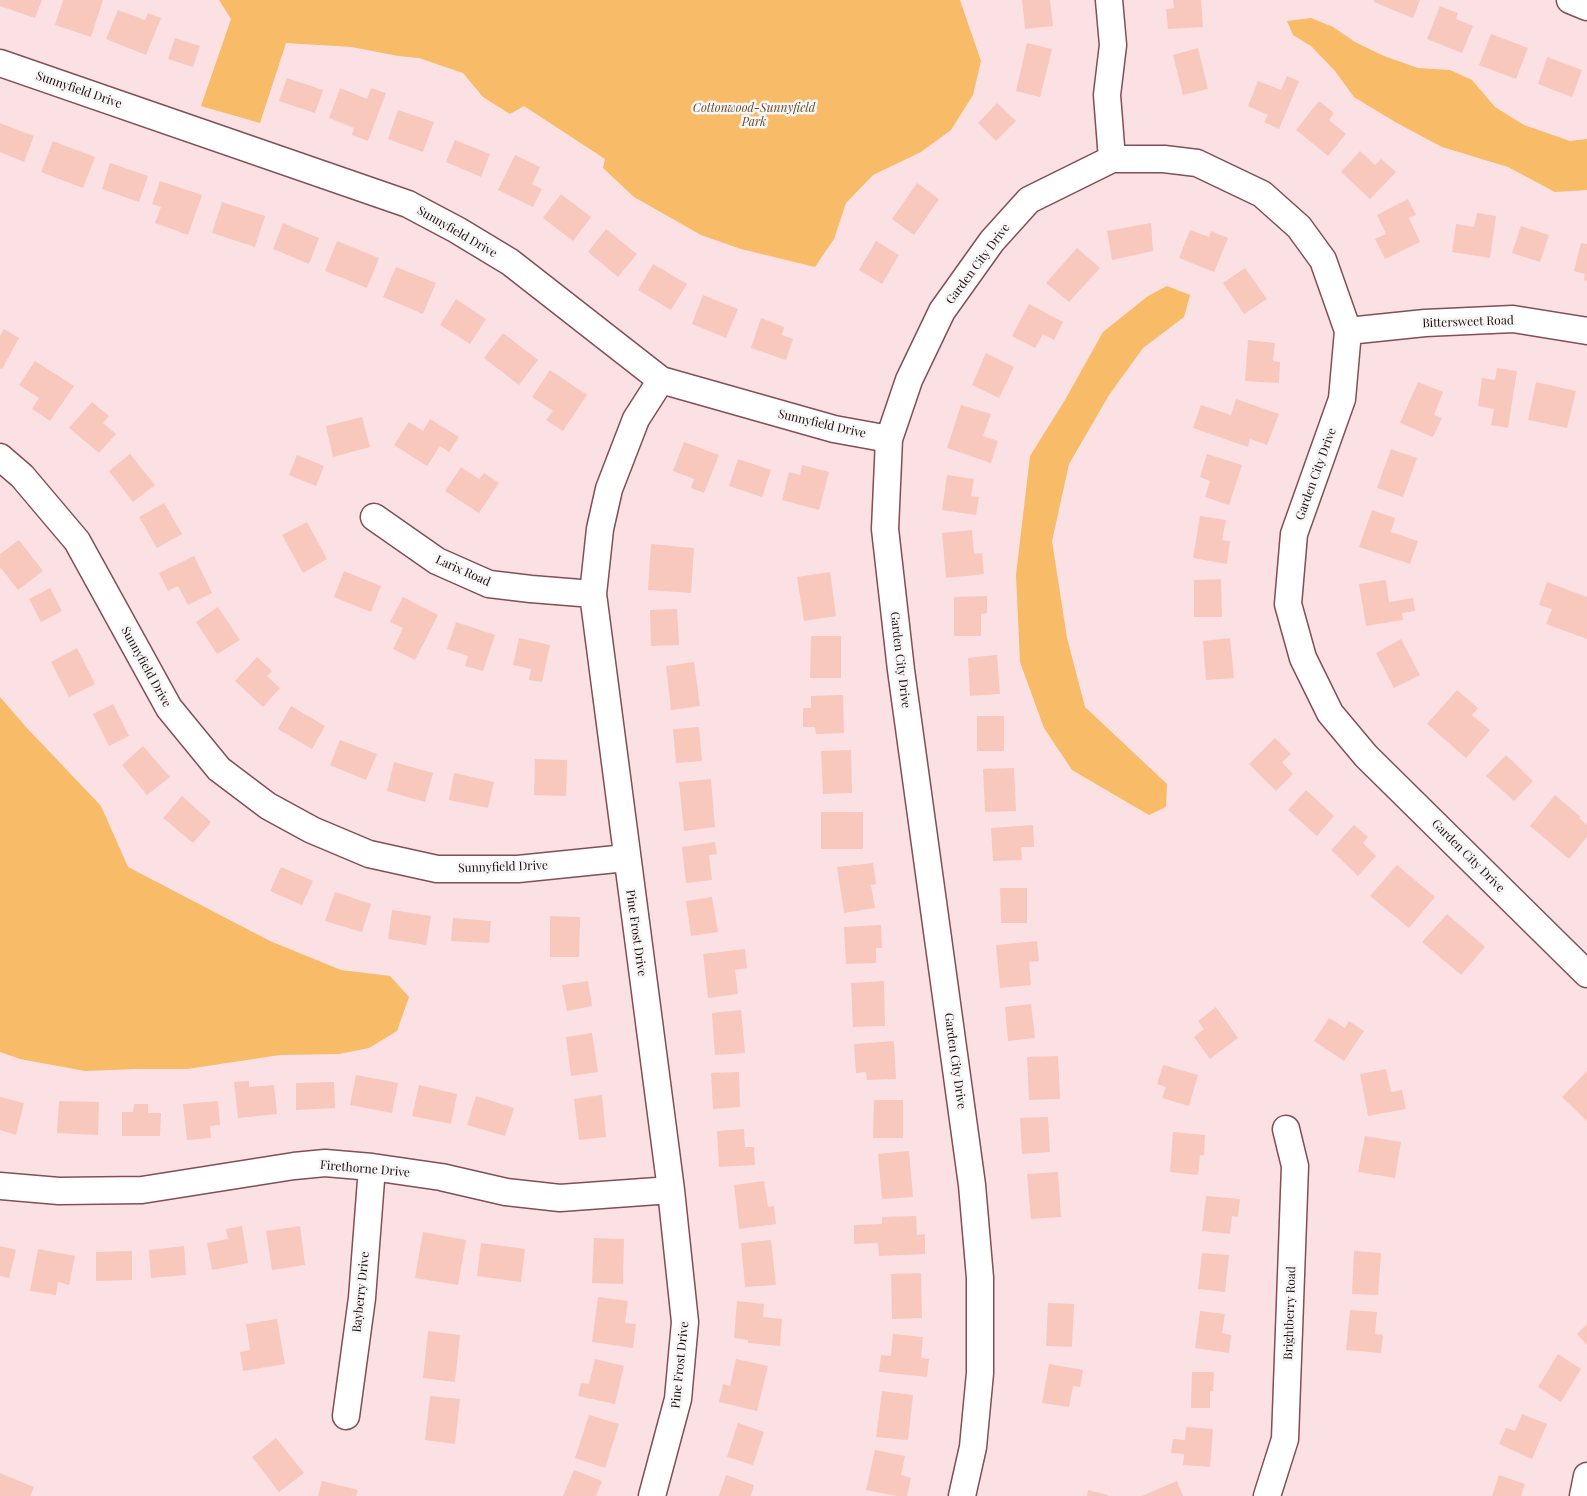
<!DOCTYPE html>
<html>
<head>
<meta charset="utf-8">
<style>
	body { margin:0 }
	canvas { display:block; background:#fbe1e3 }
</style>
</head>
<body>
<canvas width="1587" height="1496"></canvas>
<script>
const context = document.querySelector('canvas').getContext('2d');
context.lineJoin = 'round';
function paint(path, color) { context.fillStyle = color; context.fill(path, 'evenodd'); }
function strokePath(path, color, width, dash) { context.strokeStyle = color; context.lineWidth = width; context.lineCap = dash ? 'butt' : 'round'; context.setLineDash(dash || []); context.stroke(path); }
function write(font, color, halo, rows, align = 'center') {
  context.font = font + ' "Playfair Display",serif'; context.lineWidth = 5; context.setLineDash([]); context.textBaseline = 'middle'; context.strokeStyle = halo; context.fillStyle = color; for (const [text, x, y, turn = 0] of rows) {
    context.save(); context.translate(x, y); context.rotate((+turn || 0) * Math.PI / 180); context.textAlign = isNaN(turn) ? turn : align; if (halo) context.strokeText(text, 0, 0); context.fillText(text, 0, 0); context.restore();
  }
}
paint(new Path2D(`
	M 219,0 L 960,0 L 981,61 L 973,95 L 951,130 L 921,152 L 873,175 L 846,203 L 834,239 L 815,267 L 741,249 L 701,235 L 634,197 L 603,168 L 605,159 L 524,106 L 510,114 L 483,97 L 463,73 L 419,58 L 398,56 L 352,47 L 286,43 L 260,123 L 201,106 L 231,19 Z
	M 1311,18 L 1333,27 L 1355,42 L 1384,56 L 1418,68 L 1450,70 L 1472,80 L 1495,107 L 1524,125 L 1570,141 L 1587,139 L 1587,190 L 1555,192 L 1508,167 L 1442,147 L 1397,123 L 1354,97 L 1335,71 L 1311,46 L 1293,35 L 1287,21 Z
	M 1167,286 L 1190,295 L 1184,317 L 1143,348 L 1109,395 L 1069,464 L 1052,541 L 1067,638 L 1085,707 L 1167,784 L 1166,807 L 1149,815 L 1072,770 L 1044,728 L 1020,662 L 1016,575 L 1030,456 L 1065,400 L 1103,332 L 1148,296 Z
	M 0,697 L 26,727 L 101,806 L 128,867 L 270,941 L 341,970 L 390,976 L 409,997 L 397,1031 L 369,1048 L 339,1054 L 280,1055 L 187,1069 L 137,1069 L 85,1071 L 20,1059 L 0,1052 Z`), '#f8bb68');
paint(new Path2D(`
	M 0,0 L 42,0 L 35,18 L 0,6 Z
	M 63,0 L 103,0 L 91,37 L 55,25 Z
	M 1022,0 L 1050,0 L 1053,26 L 1025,29 Z
	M 1173,0 L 1201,0 L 1203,27 L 1168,29 L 1166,9 L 1174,8 Z
	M 1374,0 L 1420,0 L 1413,18 L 1374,2 Z
	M 1440,6 L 1458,13 L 1456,19 L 1473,26 L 1462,53 L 1427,39 Z
	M 118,10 L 145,20 L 148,13 L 161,18 L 146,55 L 106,39 Z
	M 1491,34 L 1528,48 L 1516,79 L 1479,65 Z
	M 175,38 L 200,46 L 193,67 L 168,59 Z
	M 1027,43 L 1052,49 L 1040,97 L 1016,91 Z
	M 1198,48 L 1208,89 L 1183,95 L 1173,55 Z
	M 1547,57 L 1582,70 L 1572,97 L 1538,84 Z
	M 1287,76 L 1299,81 L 1279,129 L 1264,122 L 1268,115 L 1248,106 L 1258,81 L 1281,90 Z
	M 287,78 L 323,90 L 315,113 L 279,101 Z
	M 340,88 L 367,99 L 371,88 L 386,93 L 368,141 L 352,135 L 354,128 L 329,118 Z
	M 1319,101 L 1334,113 L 1329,120 L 1346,134 L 1328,156 L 1296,130 Z
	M 997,103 L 1016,121 L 996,141 L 978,123 Z
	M 398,110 L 434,122 L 423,152 L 388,139 Z
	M 0,123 L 34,136 L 24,162 L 0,152 Z
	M 455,140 L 490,154 L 481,177 L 446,162 Z
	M 53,141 L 95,157 L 83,188 L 41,172 Z
	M 1360,151 L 1375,165 L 1381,159 L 1396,172 L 1370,199 L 1341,172 Z
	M 515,155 L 540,167 L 532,184 L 542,189 L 533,207 L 498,190 Z
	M 110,163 L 148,176 L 139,202 L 102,189 Z
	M 160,181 L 202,195 L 188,235 L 155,223 L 161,207 L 152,204 Z
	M 917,183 L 939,199 L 914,235 L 892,219 Z
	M 561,194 L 591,217 L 573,241 L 543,218 Z
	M 1408,199 L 1416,215 L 1409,218 L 1420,242 L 1385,259 L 1375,239 L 1386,234 L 1377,215 Z
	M 222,202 L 265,216 L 255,247 L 212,233 Z
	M 1477,213 L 1496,216 L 1490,258 L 1452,252 L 1456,224 L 1474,227 Z
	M 283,223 L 319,238 L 309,264 L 273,249 Z
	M 1151,223 L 1153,251 L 1112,260 L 1107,231 Z
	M 1521,226 L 1549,235 L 1540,262 L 1512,253 Z
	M 606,229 L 637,254 L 618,277 L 588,252 Z
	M 1190,230 L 1209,237 L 1211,231 L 1228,238 L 1214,272 L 1179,258 Z
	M 337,241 L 379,258 L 367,288 L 325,271 Z
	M 876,241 L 899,255 L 882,284 L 859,270 Z
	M 1581,243 L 1587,244 L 1587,281 L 1584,280 L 1585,274 L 1574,271 Z
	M 1077,248 L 1100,268 L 1069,302 L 1046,283 Z
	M 653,264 L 687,284 L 671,310 L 638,290 Z
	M 396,267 L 436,283 L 423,314 L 383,297 Z
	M 1245,268 L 1267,299 L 1244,314 L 1223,283 Z
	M 703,295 L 738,309 L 726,338 L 692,324 Z
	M 456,299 L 486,319 L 470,344 L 440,325 Z
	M 1029,304 L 1063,322 L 1054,340 L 1043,334 L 1035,348 L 1012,336 Z
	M 761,318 L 784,327 L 782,335 L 793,339 L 786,360 L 751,348 Z
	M 4,329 L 19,338 L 2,369 L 0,368 L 0,336 Z
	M 503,333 L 538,360 L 519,385 L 484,358 Z
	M 1248,340 L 1275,343 L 1273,361 L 1280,362 L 1279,383 L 1245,381 Z
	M 986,353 L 1014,367 L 999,398 L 972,385 Z
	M 35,361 L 74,386 L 50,421 L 32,409 L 39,398 L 19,385 Z
	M 1497,368 L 1517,371 L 1508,428 L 1491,425 L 1494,409 L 1478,406 L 1482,378 L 1495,380 Z
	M 550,370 L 587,395 L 563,431 L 546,420 L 553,411 L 532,397 Z
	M 1418,382 L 1443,392 L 1434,415 L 1442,418 L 1433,437 L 1400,423 Z
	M 1536,382 L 1576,391 L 1567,428 L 1528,420 Z
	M 1236,399 L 1279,414 L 1267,445 L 1250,439 L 1248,447 L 1193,428 L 1201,405 L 1231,415 Z
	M 92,402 L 109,416 L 103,423 L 116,434 L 99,453 L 69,428 Z
	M 961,405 L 991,414 L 983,436 L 998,441 L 991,463 L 947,448 Z
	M 362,417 L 370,447 L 333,457 L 326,426 Z
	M 430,419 L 459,437 L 449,452 L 440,446 L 427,466 L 394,445 L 409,422 L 423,431 Z
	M 684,442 L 719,455 L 704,493 L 691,488 L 694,479 L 673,471 Z
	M 1391,449 L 1417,458 L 1403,497 L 1377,488 Z
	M 130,454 L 155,485 L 133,502 L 109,471 Z
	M 1207,454 L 1242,465 L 1229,505 L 1205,497 L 1210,481 L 1200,477 Z
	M 297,455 L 324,466 L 316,486 L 289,475 Z
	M 738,459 L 771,470 L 762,497 L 729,486 Z
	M 802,465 L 829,472 L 819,510 L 782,500 L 789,472 L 800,475 Z
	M 461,467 L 479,479 L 484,473 L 499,483 L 479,513 L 445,491 Z
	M 947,475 L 974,479 L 971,496 L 979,497 L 976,515 L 942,510 Z
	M 164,503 L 182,534 L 157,548 L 139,517 Z
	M 1372,510 L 1395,518 L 1391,532 L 1418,541 L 1410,564 L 1359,547 Z
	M 1200,516 L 1226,520 L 1222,540 L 1230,541 L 1227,564 L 1193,558 Z
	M 307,522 L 327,559 L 303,573 L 282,535 Z
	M 972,530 L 974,554 L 982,553 L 984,574 L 946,578 L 942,533 Z
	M 19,540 L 43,571 L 18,590 L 0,567 L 0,554 Z
	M 651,544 L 694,548 L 691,593 L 648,590 Z
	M 194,556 L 212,593 L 188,605 L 178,586 L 168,591 L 159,573 Z
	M 344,571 L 381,586 L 371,612 L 334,597 Z
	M 830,572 L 836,616 L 804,621 L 797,577 Z
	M 1221,579 L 1222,617 L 1194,617 L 1194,580 Z
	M 1386,580 L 1389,602 L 1413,598 L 1415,611 L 1402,613 L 1403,620 L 1366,626 L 1359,584 Z
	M 1547,582 L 1587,597 L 1587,639 L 1546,624 L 1552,609 L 1539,605 Z
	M 50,588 L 62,611 L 41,622 L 29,599 Z
	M 987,596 L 987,613 L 981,614 L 981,636 L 954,636 L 954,597 Z
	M 403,597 L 438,615 L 415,660 L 393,649 L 403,628 L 390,622 Z
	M 218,607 L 240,640 L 217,654 L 196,622 Z
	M 677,609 L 679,645 L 651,646 L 650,610 Z
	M 456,622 L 495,635 L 483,671 L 465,666 L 468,656 L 447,649 Z
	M 811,636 L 841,636 L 841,678 L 810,678 Z
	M 519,638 L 550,645 L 542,682 L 529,680 L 531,669 L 513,665 Z
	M 1230,638 L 1234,678 L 1206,680 L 1203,641 Z
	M 1401,639 L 1420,675 L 1394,688 L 1376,653 Z
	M 77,648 L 95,684 L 69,697 L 51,662 Z
	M 997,655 L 1000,694 L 970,696 L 968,658 Z
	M 257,657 L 272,671 L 267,676 L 280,688 L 263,707 L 235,681 Z
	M 694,662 L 700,706 L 671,710 L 666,666 Z
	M 1457,690 L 1478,708 L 1472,715 L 1490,730 L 1466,758 L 1427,724 Z
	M 843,695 L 844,733 L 816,734 L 815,727 L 803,727 L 803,708 L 811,708 L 811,696 Z
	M 113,704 L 129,736 L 109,746 L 93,714 Z
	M 291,706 L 325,726 L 312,749 L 278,729 Z
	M 977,716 L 1004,716 L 1004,751 L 977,751 Z
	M 699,727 L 702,761 L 676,763 L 673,729 Z
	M 1275,738 L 1291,754 L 1282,762 L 1293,774 L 1276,791 L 1249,764 Z
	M 340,740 L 377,754 L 366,780 L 330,765 Z
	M 143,746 L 170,777 L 147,795 L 122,765 Z
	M 851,750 L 852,793 L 823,794 L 821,751 Z
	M 1506,755 L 1533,781 L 1514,801 L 1486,776 Z
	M 535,759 L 567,760 L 566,796 L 534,795 Z
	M 394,762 L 433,773 L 425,802 L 387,791 Z
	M 1014,768 L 1016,811 L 985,812 L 983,769 Z
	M 454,773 L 494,782 L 488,808 L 449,800 Z
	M 711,779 L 715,827 L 684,831 L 679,782 Z
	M 1306,790 L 1334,816 L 1317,836 L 1288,810 Z
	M 1555,795 L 1581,817 L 1579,818 L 1587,825 L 1587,837 L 1569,859 L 1530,826 Z
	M 182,796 L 211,822 L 193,843 L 163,818 Z
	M 821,812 L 863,812 L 863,849 L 821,849 Z
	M 1033,825 L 1034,847 L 1021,847 L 1022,860 L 993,861 L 991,828 Z
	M 1354,825 L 1368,837 L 1363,843 L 1376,856 L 1358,876 L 1331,850 Z
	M 715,842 L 717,854 L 709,855 L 712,880 L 686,883 L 682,847 Z
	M 873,863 L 876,884 L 871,885 L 875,908 L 844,913 L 837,867 Z
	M 1397,865 L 1435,897 L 1409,928 L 1370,896 Z
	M 281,867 L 313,881 L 302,905 L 270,891 Z
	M 1000,888 L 1027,888 L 1027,923 L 1001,923 Z
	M 335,892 L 371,904 L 362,932 L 325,921 Z
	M 712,897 L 718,932 L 691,936 L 686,901 Z
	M 392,910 L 431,916 L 426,945 L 388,939 Z
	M 1447,914 L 1485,947 L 1461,975 L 1422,942 Z
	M 550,916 L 580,917 L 579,957 L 550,957 Z
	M 453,918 L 491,921 L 489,943 L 451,941 Z
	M 881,925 L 882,948 L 876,948 L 876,963 L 846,964 L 844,927 Z
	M 1037,941 L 1039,961 L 1029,962 L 1031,985 L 1000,988 L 996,945 Z
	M 745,949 L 747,968 L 735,970 L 738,994 L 708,998 L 703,954 Z
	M 588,981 L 592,1006 L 567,1011 L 562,985 Z
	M 884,981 L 885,1026 L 853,1027 L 851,983 Z
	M 1031,1004 L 1035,1038 L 1008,1041 L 1005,1007 Z
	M 1216,1007 L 1238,1038 L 1210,1059 L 1194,1037 L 1204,1029 L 1198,1021 Z
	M 741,1010 L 745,1053 L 715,1055 L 712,1013 Z
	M 1329,1018 L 1345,1028 L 1349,1021 L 1364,1031 L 1344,1061 L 1314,1041 Z
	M 592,1033 L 598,1072 L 571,1076 L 566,1037 Z
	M 894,1041 L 896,1079 L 867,1080 L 866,1072 L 856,1073 L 854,1044 Z
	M 1058,1056 L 1060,1099 L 1029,1100 L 1027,1057 Z
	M 1163,1065 L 1198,1075 L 1189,1106 L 1162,1098 L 1166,1087 L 1157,1084 Z
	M 1386,1069 L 1391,1092 L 1402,1090 L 1406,1109 L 1368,1116 L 1360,1074 Z
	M 1587,1071 L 1587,1121 L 1562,1097 Z
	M 739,1072 L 740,1107 L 713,1109 L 711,1073 Z
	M 356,1075 L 398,1083 L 392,1113 L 350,1105 Z
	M 249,1081 L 249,1087 L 274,1085 L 277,1114 L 238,1118 L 234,1082 Z
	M 334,1082 L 335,1108 L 296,1110 L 296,1083 Z
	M 419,1085 L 457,1094 L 451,1124 L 412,1116 Z
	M 602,1095 L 606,1137 L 579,1140 L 574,1099 Z
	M 476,1096 L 514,1108 L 505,1136 L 467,1125 Z
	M 0,1097 L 24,1103 L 16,1135 L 0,1130 Z
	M 874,1100 L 903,1100 L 903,1138 L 873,1138 Z
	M 59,1101 L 99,1102 L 98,1135 L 57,1133 Z
	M 218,1101 L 220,1125 L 210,1126 L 211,1138 L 187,1140 L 183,1104 Z
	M 134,1104 L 148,1104 L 148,1113 L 161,1113 L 160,1136 L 122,1136 L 122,1112 L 133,1112 Z
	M 1048,1117 L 1050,1152 L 1022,1154 L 1020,1118 Z
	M 744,1129 L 745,1147 L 754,1147 L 755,1165 L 719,1167 L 717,1131 Z
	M 1173,1132 L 1205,1135 L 1204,1155 L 1200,1155 L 1198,1175 L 1170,1172 Z
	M 1365,1136 L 1401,1142 L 1395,1178 L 1358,1172 Z
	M 909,1151 L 913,1197 L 882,1199 L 878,1154 Z
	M 1058,1172 L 1061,1217 L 1031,1219 L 1027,1174 Z
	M 764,1181 L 768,1207 L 774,1206 L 776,1224 L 739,1229 L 734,1185 Z
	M 1206,1196 L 1240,1199 L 1238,1217 L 1232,1216 L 1230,1234 L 1202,1231 Z
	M 916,1216 L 917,1235 L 925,1234 L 925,1254 L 879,1256 L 878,1243 L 854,1244 L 854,1225 L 882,1224 L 882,1217 Z
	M 242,1226 L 248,1263 L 212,1270 L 207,1243 L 228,1239 L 226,1229 Z
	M 300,1226 L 305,1265 L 272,1270 L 266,1231 Z
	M 423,1232 L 466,1240 L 458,1285 L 415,1278 Z
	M 594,1238 L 624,1239 L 623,1284 L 592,1283 Z
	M 771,1240 L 776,1285 L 745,1287 L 741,1243 Z
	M 481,1243 L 525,1249 L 521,1282 L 477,1276 Z
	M 0,1246 L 16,1250 L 9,1278 L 0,1276 Z
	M 184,1246 L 186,1275 L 151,1278 L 149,1250 Z
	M 38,1249 L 75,1256 L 69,1285 L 58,1282 L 56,1295 L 30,1291 Z
	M 132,1251 L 132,1280 L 96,1281 L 96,1252 Z
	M 1354,1251 L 1381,1253 L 1378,1295 L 1352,1294 Z
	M 1202,1253 L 1229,1255 L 1225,1292 L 1198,1289 Z
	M 921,1273 L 922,1318 L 892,1319 L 891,1274 Z
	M 598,1297 L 628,1301 L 625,1323 L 636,1324 L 633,1348 L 592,1342 Z
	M 737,1301 L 764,1304 L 763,1317 L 782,1319 L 780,1346 L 748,1343 L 748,1340 L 734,1338 Z
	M 1048,1303 L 1074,1304 L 1072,1347 L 1046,1346 Z
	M 1350,1310 L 1377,1312 L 1375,1334 L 1383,1335 L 1381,1353 L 1346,1350 Z
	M 1200,1311 L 1225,1314 L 1222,1333 L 1231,1335 L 1229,1353 L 1195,1348 Z
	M 277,1319 L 285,1364 L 243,1371 L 240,1352 L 250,1350 L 246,1324 Z
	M 1587,1324 L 1587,1345 L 1577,1334 Z
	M 428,1331 L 460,1335 L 455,1382 L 423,1378 Z
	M 893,1334 L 923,1337 L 921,1358 L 929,1359 L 927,1377 L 879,1372 L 881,1355 L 891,1356 Z
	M 1558,1354 L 1581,1369 L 1561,1402 L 1538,1387 Z
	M 595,1359 L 624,1366 L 615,1404 L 578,1396 L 581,1383 L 589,1384 Z
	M 736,1359 L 768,1366 L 757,1411 L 719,1402 L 723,1384 L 730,1386 Z
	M 1049,1364 L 1083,1370 L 1080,1387 L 1073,1386 L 1069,1407 L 1042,1403 Z
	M 1192,1372 L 1214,1372 L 1213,1391 L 1210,1391 L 1210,1408 L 1191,1408 Z
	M 882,1391 L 913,1395 L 908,1440 L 876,1437 Z
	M 430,1396 L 460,1399 L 455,1444 L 425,1440 Z
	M 1522,1414 L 1547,1424 L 1532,1459 L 1499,1444 L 1506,1428 L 1515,1431 Z
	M 589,1415 L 619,1424 L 605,1468 L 575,1458 Z
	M 738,1423 L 764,1432 L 753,1465 L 727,1457 Z
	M 1186,1427 L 1213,1429 L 1210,1467 L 1183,1465 L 1184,1454 L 1171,1453 L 1173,1439 L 1185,1440 Z
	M 276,1438 L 304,1473 L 279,1492 L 252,1457 Z
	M 875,1450 L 905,1456 L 901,1475 L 911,1478 L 907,1496 L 897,1496 L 866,1490 Z
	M 574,1470 L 602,1481 L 596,1496 L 563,1496 Z
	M 0,1473 L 34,1487 L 30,1496 L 0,1496 Z
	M 726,1475 L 754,1485 L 751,1496 L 719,1496 Z
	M 1499,1475 L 1525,1484 L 1521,1496 L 1492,1496 Z
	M 322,1481 L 358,1490 L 356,1496 L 318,1496 Z
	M 1177,1481 L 1183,1496 L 1142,1496 Z
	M 1088,1490 L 1108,1495 L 1108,1496 L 1087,1496 Z`), '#f8c8bd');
const minor = new Path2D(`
	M 1109,0 L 1113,45 L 1107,95 L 1112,159
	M 1570,0 L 1587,7
	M 0,63 L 408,204 L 457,230 L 510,262 L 661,380 L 834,429 L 889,439
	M 1348,331 L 1425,323 L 1513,319 L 1587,331
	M 0,457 L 22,476 L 77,541 L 169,708 L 219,769 L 268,806 L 312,830 L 369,854 L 437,869 L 518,869 L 626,858
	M 374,517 L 437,561 L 489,584 L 531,589 L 593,594
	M 0,1186 L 59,1191 L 142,1190 L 294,1166 L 325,1163 L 372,1167 L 441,1177 L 506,1192 L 560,1198 L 671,1190
	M 346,1416 L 362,1298 L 372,1167
	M 652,1496 L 678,1399 L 685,1322 L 671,1190 L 593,594 L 600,529 L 609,489 L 636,419 L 661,380
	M 962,1496 L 973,1447 L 980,1373 L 980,1278 L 972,1185 L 901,670 L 885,529 L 889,439 L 909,380 L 942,311 L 992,241 L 1029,200 L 1112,159 L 1164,159 L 1197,163 L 1262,194 L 1299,227 L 1323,260 L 1348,331 L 1342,399 L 1294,534 L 1288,604 L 1303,658 L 1330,713 L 1366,756 L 1587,974
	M 1267,1496 L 1285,1439 L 1295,1166 L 1286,1129
	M 1583,1496 L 1587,1476`);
strokePath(minor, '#834e54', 29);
strokePath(minor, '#fff', 26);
write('12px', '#1d090b', '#f6f6f6', [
	["Sunnyfield Drive",79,90,19],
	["Sunnyfield Drive",457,232,30],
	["Garden City Drive",978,264,-53],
	["Bittersweet Road",1468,322,-2],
	["Sunnyfield Drive",822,424,13],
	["Garden City Drive",1316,474,-70],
	["Larix Road",463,571,24],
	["Garden City Drive",900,660,83],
	["Sunnyfield Drive",146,667,61],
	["Garden City Drive",1468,856,45],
	["Sunnyfield Drive",503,867,-2],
	["Pine Frost Drive",636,933,82],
	["Garden City Drive",955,1061,82],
	["Firethorne Drive",365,1169,5],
	["Bayberry Drive",361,1292,-84],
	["Brightberry Road",1290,1313,-88],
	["Pine Frost Drive",680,1365,-84]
]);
write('italic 12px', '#694d27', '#f6f6f6', [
	["Cottonwood-Sunnyfield",754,108],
	["Park",754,122]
]);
</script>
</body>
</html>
